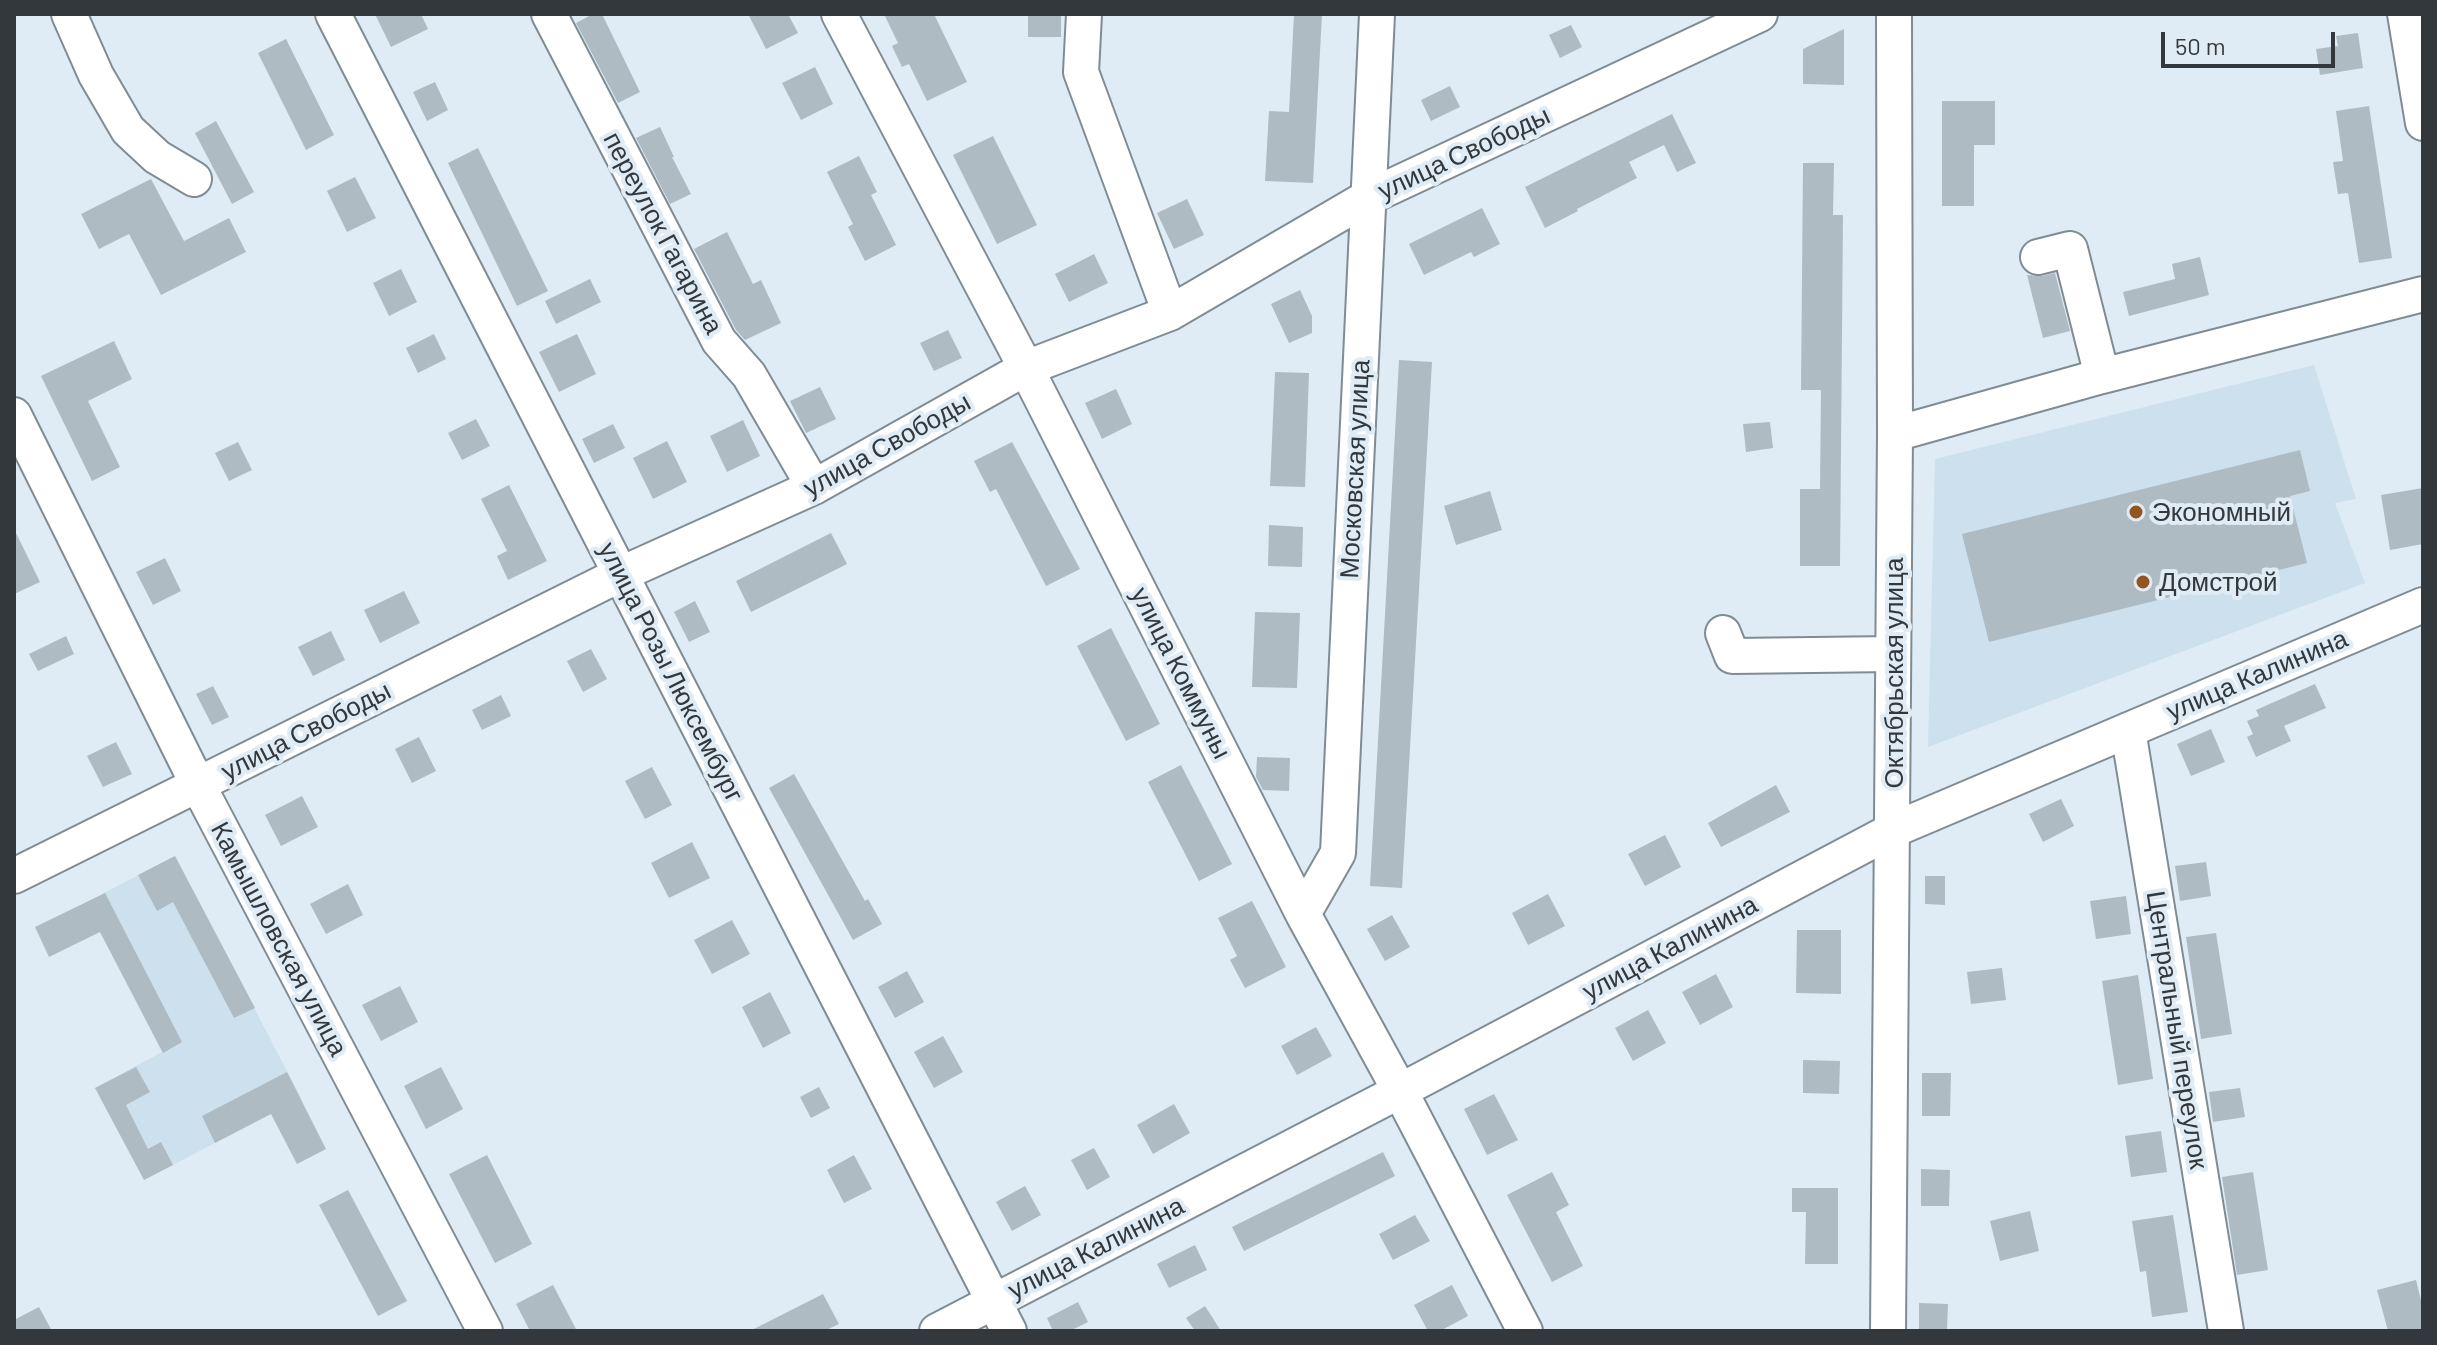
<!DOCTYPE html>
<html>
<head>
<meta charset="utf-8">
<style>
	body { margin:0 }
	#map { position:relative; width:2437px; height:1345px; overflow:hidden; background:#dfecf5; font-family:Barlow,sans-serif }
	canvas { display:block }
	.frame { position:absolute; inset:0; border:16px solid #33383c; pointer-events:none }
	.scale { position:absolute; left:2161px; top:32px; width:174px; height:36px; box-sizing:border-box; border:4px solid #33383c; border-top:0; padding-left:10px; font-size:24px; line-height:28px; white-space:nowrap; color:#33383c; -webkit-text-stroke:6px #dfecf5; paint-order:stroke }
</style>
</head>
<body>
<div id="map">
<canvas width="2437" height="1345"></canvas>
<div class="frame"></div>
<div class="scale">50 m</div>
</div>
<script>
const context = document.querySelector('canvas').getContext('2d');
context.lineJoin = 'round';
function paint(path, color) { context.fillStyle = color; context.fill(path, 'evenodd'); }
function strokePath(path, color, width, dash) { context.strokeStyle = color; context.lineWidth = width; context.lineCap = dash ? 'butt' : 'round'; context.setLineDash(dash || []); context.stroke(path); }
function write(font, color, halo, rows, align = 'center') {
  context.font = font + ' Barlow,sans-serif'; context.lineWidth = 8; context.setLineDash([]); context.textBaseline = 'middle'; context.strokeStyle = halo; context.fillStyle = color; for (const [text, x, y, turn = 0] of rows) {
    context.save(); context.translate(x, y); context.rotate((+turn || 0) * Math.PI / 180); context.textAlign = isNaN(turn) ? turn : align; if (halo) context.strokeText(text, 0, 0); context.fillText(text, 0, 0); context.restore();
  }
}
paint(new Path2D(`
	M 2314,365 L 2356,499 L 2335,503 L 2365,583 L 1928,747 L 1935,459 Z
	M 175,856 L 301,1098 L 144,1180 L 95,1088 L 162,1052 L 85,903 Z`), '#cce0ee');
paint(new Path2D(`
	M 375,14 L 421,14 L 428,29 L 391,47 Z
	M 593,14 L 602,14 L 640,92 L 618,103 L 576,23 Z
	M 748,14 L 788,14 L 798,33 L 766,49 Z
	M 884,14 L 934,14 L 967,82 L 927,101 L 909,64 L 902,67 L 892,46 L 898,43 Z
	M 1028,14 L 1061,14 L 1061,37 L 1028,37 Z
	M 1294,14 L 1322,14 L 1313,183 L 1265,181 L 1269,111 L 1289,112 Z
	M 1571,25 L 1582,47 L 1560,58 L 1549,35 Z
	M 1844,29 L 1844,85 L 1803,84 L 1803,49 Z
	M 2358,33 L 2363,68 L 2320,75 L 2316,49 L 2338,46 L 2336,36 Z
	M 286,39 L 334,135 L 306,150 L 258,53 Z
	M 815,67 L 833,104 L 801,120 L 782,83 Z
	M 435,82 L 448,110 L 427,121 L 413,92 Z
	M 1450,86 L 1460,107 L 1431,121 L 1421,100 Z
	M 1942,101 L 1995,101 L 1995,145 L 1974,145 L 1974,206 L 1942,206 Z
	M 2369,106 L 2392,258 L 2359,263 L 2348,193 L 2338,194 L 2333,162 L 2343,161 L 2336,111 Z
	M 1672,114 L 1696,163 L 1677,172 L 1664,145 L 1629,162 L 1637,178 L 1577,209 L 1578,211 L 1545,228 L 1525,187 Z
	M 216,121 L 254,192 L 232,204 L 195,133 Z
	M 660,127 L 674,157 L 672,157 L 691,194 L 670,204 L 636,138 Z
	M 993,136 L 1037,225 L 997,244 L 953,155 Z
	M 478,148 L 548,291 L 517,306 L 448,163 Z
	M 859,156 L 877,192 L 871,195 L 896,245 L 865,261 L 848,227 L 853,224 L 827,172 Z
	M 1803,163 L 1834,163 L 1833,215 L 1843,215 L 1840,566 L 1800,566 L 1800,489 L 1820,489 L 1821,390 L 1801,390 Z
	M 355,177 L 376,218 L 347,232 L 327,191 Z
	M 151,179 L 184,241 L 229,218 L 246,252 L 161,295 L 129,234 L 99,249 L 81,214 Z
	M 1187,199 L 1204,235 L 1174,249 L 1157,213 Z
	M 1482,208 L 1500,244 L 1474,257 L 1471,252 L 1424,275 L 1409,244 Z
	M 727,232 L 753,284 L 761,280 L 781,323 L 745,340 L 736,330 L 694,249 Z
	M 1094,254 L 1108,283 L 1069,302 L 1055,274 Z
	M 2200,257 L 2209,295 L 2129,316 L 2123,292 L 2175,279 L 2172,264 Z
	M 401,269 L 417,302 L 389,316 L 373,283 Z
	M 2055,273 L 2070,331 L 2043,338 L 2027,275 L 2042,276 Z
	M 590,279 L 601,302 L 556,324 L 545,301 Z
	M 1300,290 L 1312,316 L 1312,333 L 1289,343 L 1271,304 Z
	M 948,330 L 962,358 L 934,371 L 920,343 Z
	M 434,334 L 446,359 L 418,373 L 406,348 Z
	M 577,334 L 596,374 L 559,392 L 539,352 Z
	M 114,341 L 132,379 L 88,401 L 120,467 L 92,481 L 41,376 Z
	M 1399,360 L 1432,362 L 1402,888 L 1370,886 Z
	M 1275,372 L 1309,373 L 1305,487 L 1270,486 Z
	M 820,387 L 836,419 L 806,433 L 790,401 Z
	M 1116,389 L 1132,424 L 1102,439 L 1085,403 Z
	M 476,419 L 490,446 L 462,460 L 448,433 Z
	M 743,420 L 760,456 L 727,472 L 710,436 Z
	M 1770,422 L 1773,448 L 1746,452 L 1743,424 Z
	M 613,424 L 625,448 L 594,463 L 582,439 Z
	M 667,441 L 687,482 L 653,499 L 633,458 Z
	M 238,442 L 252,470 L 229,481 L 215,453 Z
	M 1012,442 L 1080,569 L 1046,586 L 996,489 L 990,492 L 974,461 Z
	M 2300,450 L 2310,491 L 2290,496 L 2307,563 L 1989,642 L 1962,534 Z
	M 509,485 L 547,561 L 508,580 L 497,556 L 507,551 L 481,499 Z
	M 2423,488 L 2423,544 L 2390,550 L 2381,495 Z
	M 1490,491 L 1502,530 L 1456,545 L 1444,506 Z
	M 1269,525 L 1303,527 L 1302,567 L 1268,566 Z
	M 14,529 L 40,582 L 14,594 Z
	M 831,533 L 847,564 L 751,612 L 736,581 Z
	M 165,558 L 181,591 L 153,605 L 136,572 Z
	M 404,591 L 420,623 L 380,643 L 364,610 Z
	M 695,601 L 710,632 L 689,642 L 674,612 Z
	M 1255,612 L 1300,613 L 1297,688 L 1252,687 Z
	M 1111,628 L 1160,724 L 1126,741 L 1077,646 Z
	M 331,631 L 345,660 L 313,676 L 298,647 Z
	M 66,636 L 74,654 L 38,671 L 29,654 Z
	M 591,649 L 607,679 L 583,692 L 567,661 Z
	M 2315,684 L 2326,708 L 2284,726 L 2291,741 L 2256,757 L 2247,737 L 2253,734 L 2247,721 L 2259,716 L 2256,710 Z
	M 213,686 L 229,717 L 212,725 L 196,694 Z
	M 501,695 L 511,716 L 482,730 L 472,710 Z
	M 2211,729 L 2225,762 L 2191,776 L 2177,744 Z
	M 419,737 L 436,771 L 412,783 L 395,749 Z
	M 116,742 L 132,774 L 103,787 L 87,756 Z
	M 1257,757 L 1290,758 L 1289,791 L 1263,790 L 1256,777 Z
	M 1181,765 L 1232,864 L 1199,881 L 1148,782 Z
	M 652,767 L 672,805 L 645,819 L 625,781 Z
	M 794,774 L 865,901 L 868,899 L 882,924 L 853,940 L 769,788 Z
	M 1776,785 L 1790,812 L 1721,847 L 1708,823 Z
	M 302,796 L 318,827 L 281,846 L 265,815 Z
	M 2061,799 L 2074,826 L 2043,842 L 2029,814 Z
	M 1665,835 L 1681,867 L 1645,886 L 1628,854 Z
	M 692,842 L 710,878 L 669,898 L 651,863 Z
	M 175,856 L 255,1008 L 234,1018 L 173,902 L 157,911 L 138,875 Z
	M 2206,862 L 2211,896 L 2180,901 L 2175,866 Z
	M 1925,876 L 1945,876 L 1945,905 L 1925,904 Z
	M 348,884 L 363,915 L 326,934 L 310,904 Z
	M 105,893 L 182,1042 L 163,1053 L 100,932 L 49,957 L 35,927 Z
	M 1548,894 L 1565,926 L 1528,945 L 1512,913 Z
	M 2126,896 L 2131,934 L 2096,939 L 2090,901 Z
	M 1252,901 L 1286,967 L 1245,988 L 1230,960 L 1237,956 L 1218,918 Z
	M 1392,915 L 1410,947 L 1385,961 L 1367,929 Z
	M 732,920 L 750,954 L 712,974 L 694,940 Z
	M 1797,930 L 1841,930 L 1841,994 L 1796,993 Z
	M 2216,933 L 2232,1034 L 2201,1039 L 2186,937 Z
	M 2002,968 L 2006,1000 L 1971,1004 L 1967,972 Z
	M 907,971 L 924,1002 L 895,1018 L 878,987 Z
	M 1716,974 L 1733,1007 L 1700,1025 L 1682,992 Z
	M 2138,975 L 2153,1079 L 2118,1085 L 2102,981 Z
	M 400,986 L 418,1022 L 381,1041 L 362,1005 Z
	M 770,992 L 791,1033 L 763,1048 L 742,1007 Z
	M 1648,1010 L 1666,1043 L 1633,1061 L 1615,1028 Z
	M 1316,1027 L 1332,1056 L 1297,1075 L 1281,1046 Z
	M 943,1036 L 963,1072 L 934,1088 L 914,1052 Z
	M 1803,1060 L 1840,1061 L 1839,1094 L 1803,1093 Z
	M 136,1067 L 150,1092 L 126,1105 L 148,1149 L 161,1142 L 173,1165 L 144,1180 L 95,1088 Z
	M 441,1067 L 463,1109 L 426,1129 L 404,1086 Z
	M 287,1072 L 326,1149 L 297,1164 L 271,1114 L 215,1143 L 202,1116 Z
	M 1922,1073 L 1951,1073 L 1950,1116 L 1922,1116 Z
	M 819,1087 L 830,1108 L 811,1118 L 800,1097 Z
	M 2240,1088 L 2245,1117 L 2213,1122 L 2209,1092 Z
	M 1494,1094 L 1518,1140 L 1487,1155 L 1464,1109 Z
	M 1174,1104 L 1190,1133 L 1153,1154 L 1137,1125 Z
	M 2161,1131 L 2167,1172 L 2131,1177 L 2125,1136 Z
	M 1094,1148 L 1110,1177 L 1087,1190 L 1071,1160 Z
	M 1383,1152 L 1395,1176 L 1244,1251 L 1232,1227 Z
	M 487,1155 L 532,1244 L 495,1263 L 449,1174 Z
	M 854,1155 L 872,1189 L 844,1203 L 827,1170 Z
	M 1921,1169 L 1950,1170 L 1949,1206 L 1921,1206 Z
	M 1552,1172 L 1569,1205 L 1556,1212 L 1583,1266 L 1552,1282 L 1507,1195 Z
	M 2253,1172 L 2268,1270 L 2237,1275 L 2222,1177 Z
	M 1025,1186 L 1041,1215 L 1012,1231 L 996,1202 Z
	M 1792,1188 L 1838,1188 L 1838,1264 L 1805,1264 L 1806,1212 L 1792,1212 Z
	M 348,1190 L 407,1301 L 378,1316 L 319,1205 Z
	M 2030,1211 L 2039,1251 L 2000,1261 L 1990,1221 Z
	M 1415,1215 L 1430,1241 L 1393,1260 L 1379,1234 Z
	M 2173,1215 L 2188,1312 L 2152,1317 L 2146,1271 L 2140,1272 L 2132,1221 Z
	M 1195,1245 L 1207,1270 L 1169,1288 L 1157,1264 Z
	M 2416,1280 L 2423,1308 L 2423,1331 L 2388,1331 L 2377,1290 Z
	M 553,1285 L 577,1331 L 530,1331 L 516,1304 Z
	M 1452,1285 L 1468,1316 L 1440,1331 L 1428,1331 L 1414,1305 Z
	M 823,1294 L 839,1324 L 824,1331 L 750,1331 Z
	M 1078,1302 L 1088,1322 L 1070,1331 L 1053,1331 L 1047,1318 Z
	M 1919,1303 L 1948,1304 L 1947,1331 L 1919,1331 Z
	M 1205,1306 L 1221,1331 L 1195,1331 L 1186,1318 Z
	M 39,1307 L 52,1331 L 14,1331 L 14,1320 Z`), '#aebbc3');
const minor = new Path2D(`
	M 69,14 L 96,75 L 128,130 L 157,157 L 194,179
	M 333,14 L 1009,1331
	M 549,14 L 719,341 L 749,375 L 814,487
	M 839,14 L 1026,368 L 1303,914 L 1400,1091 L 1525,1331
	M 1084,14 L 1081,72 L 1170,313
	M 2405,14 L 2423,123
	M 2038,257 L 2070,249 L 2102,376
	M 14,415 L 198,785 L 485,1331
	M 1895,434 L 2102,376 L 2423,294
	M 1723,633 L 1732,656 L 1893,654
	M 2128,730 L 2226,1331
	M 14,876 L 621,574 L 814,487 L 1026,368 L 1170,313 L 1367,198 L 1760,14
	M 1303,914 L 1338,853 L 1377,14
	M 937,1331 L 1400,1091 L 1893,830 L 2423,605
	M 1888,1331 L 1895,434 L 1894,14`);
strokePath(minor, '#7f8c94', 38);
strokePath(minor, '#fff', 34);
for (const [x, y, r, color] of [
	[2136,512,8,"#94541e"],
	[2143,582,8,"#94541e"]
]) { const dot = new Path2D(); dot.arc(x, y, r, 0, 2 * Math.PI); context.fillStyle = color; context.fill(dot); strokePath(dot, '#dfecf5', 3); }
write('26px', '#33383c', '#dfecf5', [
	["улица Свободы",1464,153,-25],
	["переулок Гагарина",663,233,62],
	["улица Свободы",887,445,-29],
	["Московская улица",1355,469,-87],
	["улица Розы Люксембург",671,672,63],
	["улица Коммуны",1181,673,63],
	["Октябрьская улица",1894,673,-90],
	["улица Калинина",2257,675,-23],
	["улица Свободы",306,731,-27],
	["Камышловская улица",279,939,62],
	["улица Калинина",1670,948,-28],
	["Центральный переулок",2177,1030,81],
	["улица Калинина",1096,1248,-27]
]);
write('26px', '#33383c', '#dfecf5', [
	["Экономный",2152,512],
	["Домстрой",2159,582]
], 'left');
</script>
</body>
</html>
